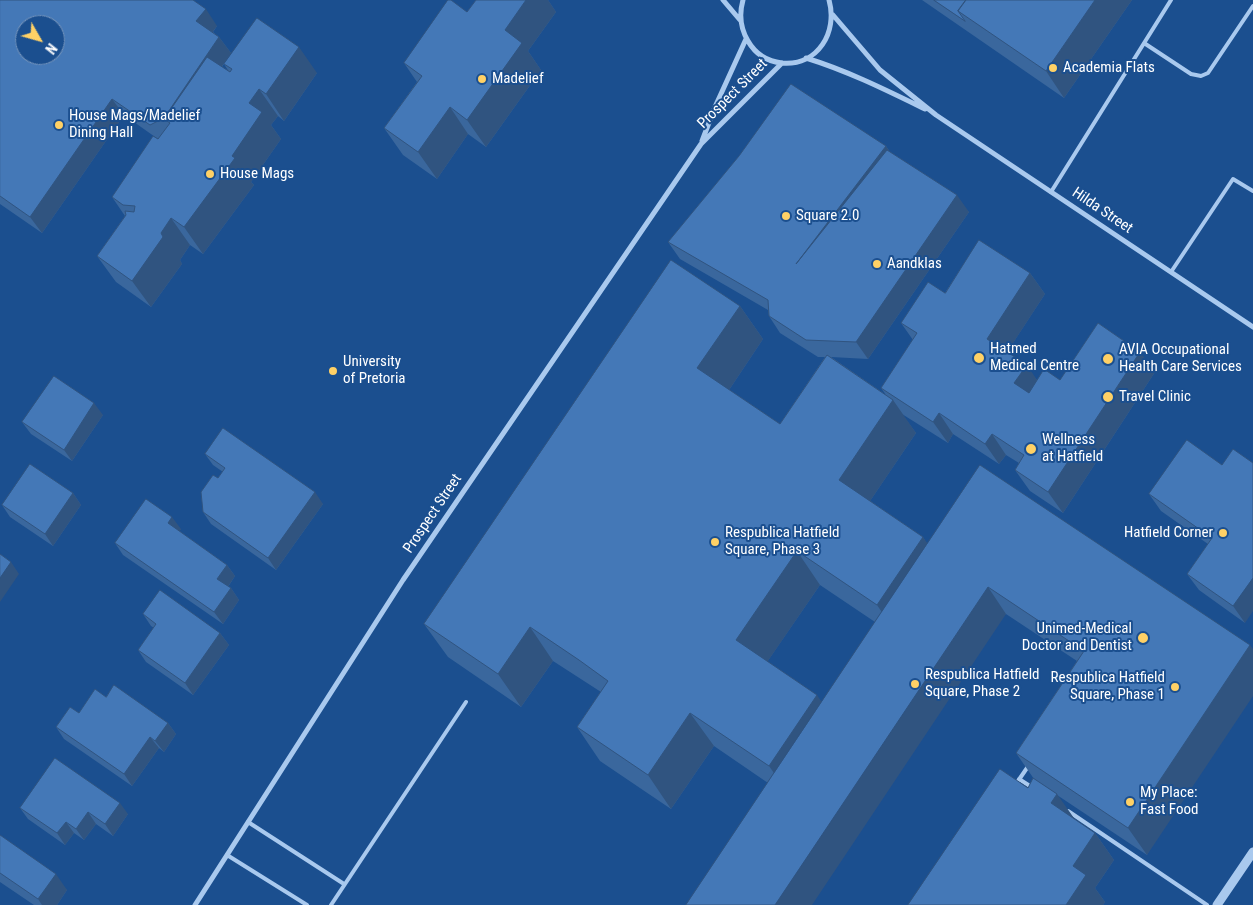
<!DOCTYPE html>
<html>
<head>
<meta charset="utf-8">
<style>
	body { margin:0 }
	#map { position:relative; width:1253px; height:905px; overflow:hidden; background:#1b4f8f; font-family:"Roboto Condensed",sans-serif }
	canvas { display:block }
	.north { position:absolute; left:15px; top:15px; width:50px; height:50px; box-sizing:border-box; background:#1b4f8f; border:1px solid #7695bc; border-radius:50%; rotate:128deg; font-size:14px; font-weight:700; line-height:20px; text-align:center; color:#fff }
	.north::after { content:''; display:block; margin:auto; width:18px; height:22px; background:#ffd166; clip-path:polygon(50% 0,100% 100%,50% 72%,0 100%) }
</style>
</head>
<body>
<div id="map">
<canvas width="1253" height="905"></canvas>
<div class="north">N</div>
</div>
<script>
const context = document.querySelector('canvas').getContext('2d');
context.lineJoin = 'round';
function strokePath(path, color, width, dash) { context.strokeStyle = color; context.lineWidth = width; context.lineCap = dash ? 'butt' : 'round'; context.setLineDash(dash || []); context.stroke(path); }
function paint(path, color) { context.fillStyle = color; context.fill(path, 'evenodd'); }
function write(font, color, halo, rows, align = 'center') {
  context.font = font + ' "Roboto Condensed",sans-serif'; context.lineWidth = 4; context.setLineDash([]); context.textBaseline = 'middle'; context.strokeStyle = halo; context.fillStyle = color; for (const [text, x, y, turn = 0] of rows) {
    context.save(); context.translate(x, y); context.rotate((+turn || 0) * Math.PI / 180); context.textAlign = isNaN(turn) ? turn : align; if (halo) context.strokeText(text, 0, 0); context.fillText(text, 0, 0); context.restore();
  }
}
strokePath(new Path2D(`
	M 1144,43 L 1191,74 L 1201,76 L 1208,73 L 1253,6
	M 1051,192 L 1171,0
	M 1171,272 L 1233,179 L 1253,191
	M 1019,779 L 1033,788
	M 1016,784 L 1029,765
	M 1068,811 L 1207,905
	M 248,822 L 344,884
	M 227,855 L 307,905
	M 331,905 L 466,702`), '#a9c9ee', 4);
strokePath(new Path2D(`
	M 723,0 L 740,20
	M 743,0 C 735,28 751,60 782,63 C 818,66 838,32 829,0
	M 833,15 L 880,70 L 936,115 L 1253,327
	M 806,58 C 848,71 886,90 925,109
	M 702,141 L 715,107 L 746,39
	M 195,905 L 403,580 L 701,144 L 782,63`), '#a9c9ee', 5);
strokePath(new Path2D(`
	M 1217,905 L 1253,852`), '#a9c9ee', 9);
paint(new Path2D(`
	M 0,0 L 217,26 L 213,32 L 219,37 L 231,53 L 222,67 L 229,72 L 224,64 L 317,73 L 284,121 L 278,116 L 271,125 L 281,139 L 251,182 L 254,185 L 203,254 L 190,245 L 180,260 L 182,264 L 151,307 L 116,282 L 97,256 L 125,216 L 112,197 L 158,139 L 124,115 L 42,233 L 0,204 Z
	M 476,0 L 548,0 L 556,12 L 528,51 L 541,70 L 486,147 L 468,134 L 437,179 L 403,155 L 384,128 L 417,82 L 404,63 L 467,12 Z
	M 922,0 L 1132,0 L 1064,98 Z
	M 886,146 L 890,152 L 969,212 L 868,359 L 831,357 L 886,395 L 881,388 L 913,340 L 901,323 L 945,293 L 1030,273 L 1045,294 L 1007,352 L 1037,380 L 1060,380 L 1155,372 L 1063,513 L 1030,491 L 1015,470 L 1019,463 L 1006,455 L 999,464 L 953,434 L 948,443 L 902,414 L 916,433 L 870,501 L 923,537 L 927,544 L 1250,645 L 1147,855 L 1057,795 L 1074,819 L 1095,833 L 1114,860 L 1095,888 L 1105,902 L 1103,905 L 908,905 L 1028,788 L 1034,779 L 1016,753 L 1077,661 L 1006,614 L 768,783 L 714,746 L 671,809 L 600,761 L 577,727 L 601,692 L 553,661 L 521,707 L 448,657 L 424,624 L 740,306 L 763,339 L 729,390 L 780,424 L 825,357 L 818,357 L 780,333 L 769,316 L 768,310 L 680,259 L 668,242 ZM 820,585 L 875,622 L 822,702 L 767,662 Z
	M 103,415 L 72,461 L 31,434 L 22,422 Z
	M 1187,440 L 1245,623 L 1199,590 L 1187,574 L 1208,544 L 1161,511 L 1149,494 Z
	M 205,454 L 323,504 L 276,570 L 211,524 L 203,512 L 218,478 L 223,472 L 213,465 Z
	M 73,493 L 81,505 L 53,546 L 10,517 L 2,505 Z
	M 181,529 L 179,531 L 227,565 L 235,576 L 228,587 L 231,588 L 239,600 L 223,624 L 123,555 L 115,543 Z
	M 143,614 L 220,633 L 229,645 L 193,695 L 146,662 L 138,650 L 154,628 L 151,626 Z
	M 106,697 L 168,723 L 176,734 L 164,752 L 159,748 L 132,786 L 64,739 L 56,727 Z
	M 20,808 L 128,814 L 113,836 L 96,824 L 84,840 L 74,833 L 65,845 L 28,819 Z
	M 0,835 L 67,890 L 57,905 L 34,905 L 0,882 Z`), '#3a679d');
paint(new Path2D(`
	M 526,0 L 548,0 L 556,12 L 528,51 L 541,70 L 486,147 L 467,120 L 505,30 Z
	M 1095,0 L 1132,0 L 1064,98 L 1046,71 Z
	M 206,9 L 217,26 L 208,38 L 196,21 Z
	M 219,37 L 231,53 L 177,132 L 170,123 L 164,118 Z
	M 299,47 L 317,73 L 284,121 L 266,94 Z
	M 259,89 L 278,116 L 271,125 L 281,139 L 251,182 L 254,185 L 203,254 L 184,227 L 232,156 L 249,103 Z
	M 112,99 L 124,115 L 42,233 L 30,217 Z
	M 450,107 L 468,134 L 437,179 L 418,152 Z
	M 886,146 L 897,163 L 796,264 Z
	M 957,195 L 969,212 L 868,359 L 856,342 Z
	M 171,218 L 190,245 L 180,260 L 182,264 L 151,307 L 132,281 L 161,233 Z
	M 1030,273 L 1045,294 L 1002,360 L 987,339 Z
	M 740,306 L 763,339 L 721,402 L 697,368 Z
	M 1140,352 L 1155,372 L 1063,513 L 1048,492 Z
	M 1027,365 L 1041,386 L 1029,404 L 1014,383 Z
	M 893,400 L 916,433 L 862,513 L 839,480 Z
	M 94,403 L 103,415 L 72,461 L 64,450 Z
	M 939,413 L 953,434 L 948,443 L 933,422 Z
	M 992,434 L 1006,455 L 999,464 L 985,444 Z
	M 315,492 L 323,504 L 276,570 L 268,558 Z
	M 73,493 L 81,505 L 53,546 L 45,534 Z
	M 172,517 L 181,529 L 177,535 L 168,523 Z
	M 923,537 L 946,571 L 900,639 L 877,605 Z
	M 797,551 L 820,585 L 759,674 L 736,640 Z
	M 11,562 L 19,574 L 0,602 L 0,578 Z
	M 227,565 L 235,576 L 225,591 L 217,579 Z
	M 1253,578 L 1253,611 L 1245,623 L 1233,606 Z
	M 988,587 L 1006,614 L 812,905 L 775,905 Z
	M 231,588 L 239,600 L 223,624 L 214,612 Z
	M 530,627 L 553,661 L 521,707 L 498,674 Z
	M 220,633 L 229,645 L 193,695 L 185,683 Z
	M 1250,645 L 1253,649 L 1253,696 L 1147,855 L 1128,828 Z
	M 817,695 L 840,729 L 793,800 L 769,766 Z
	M 690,713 L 714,746 L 671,809 L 648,775 Z
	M 168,723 L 176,734 L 164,752 L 155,741 Z
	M 150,737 L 159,748 L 132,786 L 124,774 Z
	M 1057,794 L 1076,821 L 1051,803 Z
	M 120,803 L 128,814 L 113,836 L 105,824 Z
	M 88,812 L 96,824 L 84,840 L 76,829 Z
	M 66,822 L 74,833 L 65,845 L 57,833 Z
	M 1095,833 L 1114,860 L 1095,888 L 1105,902 L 1103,905 L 1066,905 L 1073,866 Z
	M 56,874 L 67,890 L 57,905 L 42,905 L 38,899 Z`), '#305480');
const building = new Path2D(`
	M 0,0 L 193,0 L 206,9 L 196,21 L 219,37 L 164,118 L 150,125 L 112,99 L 30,217 L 0,196 ZM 25,25 L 55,25 L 55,55 L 25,55 Z
	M 448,0 L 451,0 L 467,12 L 476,0 L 526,0 L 505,30 L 522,43 L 467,120 L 450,107 L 418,152 L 384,128 L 422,76 L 404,63 Z
	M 934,0 L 966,0 L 958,11 L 965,21 Z
	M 966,0 L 1095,0 L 1046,71 L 958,11 Z
	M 257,18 L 299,47 L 266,94 L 259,89 L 249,103 L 262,112 L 232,156 L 235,158 L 184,227 L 171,218 L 161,233 L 163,237 L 132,281 L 97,256 L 126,215 L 125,211 L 134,212 L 135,206 L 123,205 L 112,197 L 153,136 L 158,139 L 170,123 L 164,119 L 207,57 L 230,72 L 232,69 L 224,64 Z
	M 791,84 L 886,146 L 796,264 L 887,150 L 957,195 L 856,342 L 806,340 L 769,316 L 768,300 L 668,242 L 739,156 Z
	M 979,240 L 1030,273 L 987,339 L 1027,365 L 1014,383 L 1029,393 L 1044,369 L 1060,380 L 1098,323 L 1140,352 L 1048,492 L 1015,470 L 1024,455 L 992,434 L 985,444 L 939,413 L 933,422 L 881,388 L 917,333 L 901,323 L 928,282 L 945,293 Z
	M 671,260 L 740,306 L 697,368 L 780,424 L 827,355 L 893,400 L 839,480 L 923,537 L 877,605 L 797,551 L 736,640 L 817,695 L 769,766 L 690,713 L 648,775 L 577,727 L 608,681 L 579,660 L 530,627 L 498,674 L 424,624 Z
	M 54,376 L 94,403 L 64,450 L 22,422 Z
	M 223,428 L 315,492 L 268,558 L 203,512 L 201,492 L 213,475 L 218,478 L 225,468 L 205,454 Z
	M 1187,440 L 1222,465 L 1233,449 L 1253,463 L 1253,578 L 1233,606 L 1187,574 L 1212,538 L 1149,494 Z
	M 30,464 L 73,493 L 45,534 L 2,505 Z
	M 980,465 L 1250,645 L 1128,828 L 1016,753 L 1084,651 L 988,587 L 775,905 L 686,905 Z
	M 146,499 L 172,517 L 168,523 L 227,565 L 217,579 L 231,588 L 214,612 L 115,543 Z
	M 0,554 L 11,562 L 0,578 Z
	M 160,590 L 220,633 L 185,683 L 138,650 L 156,624 L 143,614 Z
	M 114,685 L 168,723 L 155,741 L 150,737 L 124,774 L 56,727 L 70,707 L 79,713 L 95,689 L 106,697 Z
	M 55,758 L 120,803 L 105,824 L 88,812 L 76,829 L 66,822 L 57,833 L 20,808 Z
	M 1000,769 L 1028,788 L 1033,778 L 1057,794 L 1051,803 L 1095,833 L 1073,866 L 1086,875 L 1066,905 L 908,905 Z
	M 0,835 L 56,874 L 38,899 L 0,873 Z`);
paint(building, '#4478b7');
strokePath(building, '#305480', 1);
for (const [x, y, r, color] of [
	[1053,68,5,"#ffd166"],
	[482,79,5,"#ffd166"],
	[59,125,5,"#ffd166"],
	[210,174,5,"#ffd166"],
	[786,216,5,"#ffd166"],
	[877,264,5,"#ffd166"],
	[979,358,6,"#ffd166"],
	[1108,359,6,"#ffd166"],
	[333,371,5,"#ffd166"],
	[1108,397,6,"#ffd166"],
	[1031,449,6,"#ffd166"],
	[1223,533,5,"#ffd166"],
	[715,542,5,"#ffd166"],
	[1143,638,6,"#ffd166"],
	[915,684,5,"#ffd166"],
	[1175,687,5,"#ffd166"],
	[1130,802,5,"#ffd166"]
]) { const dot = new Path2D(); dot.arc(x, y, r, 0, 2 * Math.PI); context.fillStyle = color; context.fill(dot); strokePath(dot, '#1b4f8f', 2); }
write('15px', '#fff', '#1b4f8f', [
	["Academia Flats",1063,68],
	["Madelief",492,79],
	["House Mags/Madelief",69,116],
	["Dining Hall",69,133],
	["House Mags",220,174],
	["Square 2.0",796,216],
	["Aandklas",887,264],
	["Hatmed",990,349],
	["Medical Centre",990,366],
	["AVIA Occupational",1119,350],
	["Health Care Services",1119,367],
	["University",343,362],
	["of Pretoria",343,379],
	["Travel Clinic",1119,397],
	["Wellness",1042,440],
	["at Hatfield",1042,457],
	["Respublica Hatfield",725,533],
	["Square, Phase 3",725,550],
	["Hatfield Corner",1213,533,"right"],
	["Unimed-Medical",1132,629,"right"],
	["Doctor and Dentist",1132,646,"right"],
	["Respublica Hatfield",925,675],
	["Square, Phase 2",925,692],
	["Respublica Hatfield",1165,678,"right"],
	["Square, Phase 1",1165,695,"right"],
	["My Place:",1140,793],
	["Fast Food",1140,810]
], 'left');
write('15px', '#fff', '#1b4f8f', [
	["Prospect Street",733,94,-45],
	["Hilda Street",1102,211,34],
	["Prospect Street",433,514,-56]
]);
</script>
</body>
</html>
